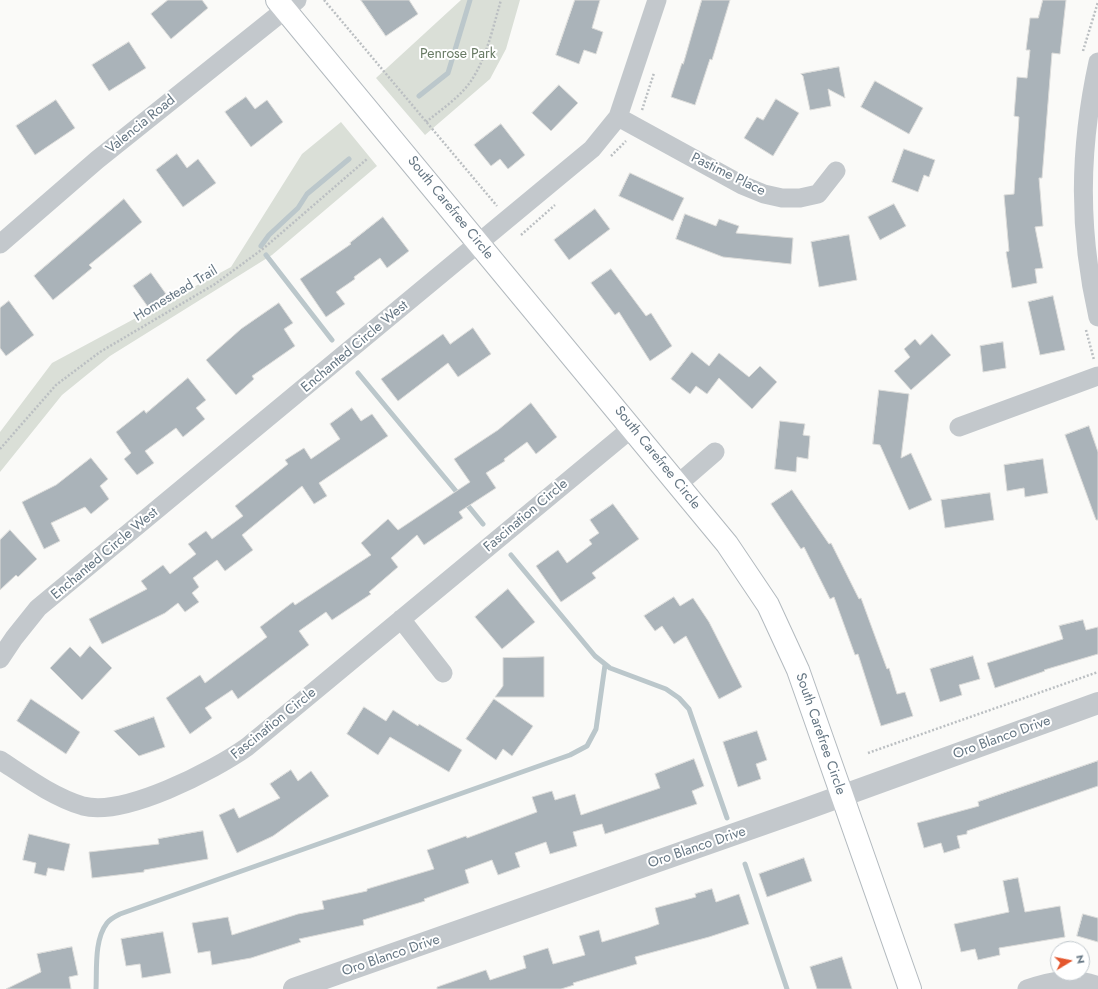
<!DOCTYPE html>
<html>
<head>
<meta charset="utf-8">
<style>
	body { margin:0 }
	#map { position:relative; width:1098px; height:989px; overflow:hidden; background:#fafaf8; font-family:Jost,sans-serif }
	canvas { display:block }
	.north { position:absolute; left:1050px; top:941px; width:40px; height:40px; box-sizing:border-box; background:#fff; border:1px solid #c1c8cd; border-radius:50%; rotate:80deg; font-size:11px; font-weight:700; line-height:16px; text-align:center; color:#657683 }
	.north::after { content:''; display:block; margin:auto; width:14px; height:18px; background:#e4572e; clip-path:polygon(50% 0,100% 100%,50% 72%,0 100%) }
</style>
</head>
<body>
<div id="map">
<canvas width="1098" height="989"></canvas>
<div class="north">N</div>
</div>
<script>
const context = document.querySelector('canvas').getContext('2d');
context.lineJoin = 'round';
function paint(path, color) { context.fillStyle = color; context.fill(path, 'evenodd'); }
function strokePath(path, color, width, dash) { context.strokeStyle = color; context.lineWidth = width; context.lineCap = dash ? 'butt' : 'round'; context.setLineDash(dash || []); context.stroke(path); }
function write(font, color, halo, rows, align = 'center') {
  context.font = font + ' Jost,sans-serif'; context.lineWidth = 4; context.setLineDash([]); context.textBaseline = 'middle'; context.strokeStyle = halo; context.fillStyle = color; for (const [text, x, y, turn = 0] of rows) {
    context.save(); context.translate(x, y); context.rotate((+turn || 0) * Math.PI / 180); context.textAlign = isNaN(turn) ? turn : align; if (halo) context.strokeText(text, 0, 0); context.fillText(text, 0, 0); context.restore();
  }
}
paint(new Path2D(`
	M 461,0 L 520,0 L 506,49 L 490,79 L 425,135 L 376,78 Z
	M 341,122 L 377,166 L 272,255 L 110,356 L 62,395 L 0,472 L 0,432 L 52,363 L 231,267 L 302,154 Z`), '#dadfd7');
strokePath(new Path2D(`
	M 419,96 L 448,73 L 470,0
	M 261,246 L 269,235 L 298,208 L 307,194 L 349,159
	M 266,255 L 332,340
	M 358,373 L 460,496
	M 465,502 L 483,524
	M 511,555 L 595,656 L 610,668 L 666,689 L 679,698 L 689,709 L 727,818
	M 745,864 L 787,989
	M 96,989 C 97,969 94,940 107,923 C 110,919 116,916 120,914 L 570,755 L 587,746 L 596,729 L 605,665`), '#bbc7cb', 5);
const building = new Path2D(`
	M 168,0 L 202,0 L 208,8 L 171,39 L 151,14 Z
	M 361,0 L 409,0 L 418,14 L 386,36 Z
	M 575,0 L 600,0 L 592,28 L 603,32 L 596,54 L 584,50 L 579,64 L 556,55 Z
	M 702,0 L 730,0 L 712,60 L 710,59 L 695,105 L 671,97 L 682,63 L 683,64 Z
	M 1043,0 L 1066,0 L 1060,54 L 1052,53 L 1042,178 L 1039,178 L 1043,226 L 1035,227 L 1043,268 L 1035,269 L 1037,283 L 1012,288 L 1006,252 L 1009,251 L 1004,195 L 1014,194 L 1019,117 L 1014,116 L 1017,77 L 1027,78 L 1030,50 L 1026,50 L 1030,18 L 1038,18 Z
	M 129,42 L 146,68 L 109,91 L 92,65 Z
	M 839,67 L 845,98 L 828,89 L 831,106 L 810,110 L 803,76 L 801,74 Z
	M 875,81 L 923,108 L 909,134 L 861,107 Z
	M 559,85 L 578,103 L 551,131 L 532,113 Z
	M 246,97 L 255,109 L 267,100 L 283,122 L 251,147 L 225,112 Z
	M 776,99 L 799,113 L 773,156 L 744,138 L 757,117 L 763,120 Z
	M 56,100 L 75,128 L 35,155 L 16,126 Z
	M 501,124 L 525,155 L 508,169 L 500,159 L 491,166 L 474,145 Z
	M 904,149 L 935,160 L 929,177 L 924,175 L 918,192 L 892,182 Z
	M 177,154 L 187,168 L 198,159 L 216,183 L 183,207 L 156,170 Z
	M 630,173 L 684,198 L 673,221 L 619,196 Z
	M 124,199 L 142,222 L 89,265 L 92,268 L 53,300 L 34,276 Z
	M 894,204 L 906,226 L 880,240 L 868,217 Z
	M 595,209 L 610,229 L 569,260 L 554,240 Z
	M 685,214 L 716,226 L 719,219 L 739,226 L 736,233 L 793,238 L 791,264 L 723,257 L 676,239 Z
	M 383,217 L 409,251 L 387,268 L 380,258 L 354,277 L 355,279 L 336,292 L 345,304 L 326,317 L 300,279 L 351,244 L 350,243 Z
	M 849,235 L 857,280 L 819,287 L 811,242 Z
	M 611,269 L 646,316 L 651,313 L 672,346 L 650,361 L 619,312 L 615,315 L 591,283 Z
	M 151,273 L 166,294 L 148,307 L 133,286 Z
	M 1053,296 L 1065,350 L 1040,355 L 1028,302 Z
	M 9,301 L 34,335 L 6,356 L 0,348 L 0,308 Z
	M 279,303 L 293,323 L 284,329 L 295,346 L 252,376 L 254,379 L 236,395 L 206,360 L 241,329 Z
	M 473,328 L 491,354 L 458,377 L 448,363 L 398,401 L 381,379 L 443,334 L 450,344 Z
	M 932,334 L 951,355 L 911,390 L 894,371 L 910,357 L 904,349 L 915,339 L 920,345 Z
	M 1003,342 L 1006,368 L 983,372 L 980,346 Z
	M 692,352 L 709,366 L 719,353 L 749,377 L 760,366 L 777,382 L 752,409 L 719,378 L 707,394 L 696,386 L 690,394 L 671,379 Z
	M 188,378 L 206,400 L 196,408 L 205,419 L 183,437 L 176,428 L 145,451 L 154,463 L 137,475 L 124,459 L 131,453 L 116,432 L 144,410 L 146,413 Z
	M 879,390 L 909,394 L 901,458 L 911,453 L 932,500 L 909,510 L 880,445 L 873,444 Z
	M 531,403 L 557,437 L 536,454 L 527,442 L 504,459 L 505,461 L 486,473 L 496,488 L 459,512 L 463,518 L 424,545 L 417,535 L 391,558 L 398,567 L 369,592 L 371,594 L 332,620 L 326,612 L 299,631 L 309,645 L 238,699 L 232,690 L 205,708 L 212,718 L 190,734 L 166,698 L 200,675 L 205,683 L 267,637 L 260,627 L 293,602 L 295,605 L 371,555 L 361,543 L 388,519 L 398,530 L 470,482 L 454,459 L 498,430 Z
	M 352,408 L 361,421 L 372,414 L 388,436 L 319,483 L 327,496 L 314,504 L 302,486 L 242,535 L 253,550 L 225,571 L 217,560 L 193,578 L 199,587 L 192,593 L 199,602 L 185,612 L 178,603 L 165,613 L 102,644 L 89,619 L 147,589 L 141,581 L 163,565 L 170,574 L 196,554 L 188,544 L 206,531 L 212,539 L 243,516 L 235,506 L 288,464 L 285,460 L 304,448 L 311,459 L 340,439 L 330,424 Z
	M 780,421 L 805,424 L 803,435 L 810,436 L 808,459 L 797,457 L 796,472 L 775,469 Z
	M 1089,426 L 1098,452 L 1098,520 L 1096,520 L 1065,435 Z
	M 91,458 L 108,479 L 100,486 L 109,499 L 91,514 L 85,507 L 51,523 L 60,541 L 44,549 L 22,502 L 56,485 Z
	M 1043,459 L 1048,493 L 1025,497 L 1024,488 L 1007,491 L 1004,465 Z
	M 792,490 L 829,544 L 831,543 L 859,599 L 861,598 L 887,669 L 889,668 L 897,694 L 905,692 L 913,716 L 881,726 L 858,654 L 855,655 L 834,597 L 830,599 L 804,547 L 801,549 L 771,504 Z
	M 990,493 L 994,520 L 945,528 L 941,500 Z
	M 613,504 L 639,539 L 592,573 L 596,578 L 561,602 L 536,566 L 558,550 L 567,563 L 592,544 L 589,540 L 599,533 L 590,520 Z
	M 10,530 L 37,559 L 18,577 L 16,575 L 0,590 L 0,540 Z
	M 508,589 L 535,622 L 502,649 L 475,617 Z
	M 674,597 L 680,606 L 693,598 L 709,622 L 742,687 L 719,699 L 686,636 L 674,644 L 662,626 L 655,631 L 644,616 Z
	M 1083,620 L 1086,630 L 1098,627 L 1098,654 L 1044,670 L 1045,671 L 995,688 L 987,663 L 1063,639 L 1059,626 Z
	M 90,646 L 112,668 L 82,700 L 50,668 L 70,647 L 80,657 Z
	M 973,656 L 980,679 L 959,685 L 962,695 L 940,702 L 930,669 Z
	M 544,657 L 544,697 L 495,697 L 503,686 L 503,658 Z
	M 31,699 L 80,732 L 66,754 L 17,721 Z
	M 494,699 L 533,726 L 512,756 L 503,749 L 496,760 L 466,739 Z
	M 364,707 L 386,721 L 393,710 L 418,726 L 419,724 L 462,750 L 449,772 L 390,737 L 378,755 L 347,734 Z
	M 154,717 L 165,747 L 139,756 L 114,731 Z
	M 757,731 L 767,760 L 756,764 L 761,779 L 738,787 L 723,742 Z
	M 694,759 L 704,786 L 692,791 L 697,804 L 605,834 L 602,824 L 573,832 L 577,846 L 550,854 L 546,842 L 515,853 L 520,867 L 498,875 L 492,860 L 465,870 L 469,883 L 424,899 L 425,901 L 363,920 L 364,925 L 299,939 L 301,942 L 251,958 L 212,965 L 210,951 L 198,953 L 192,923 L 228,917 L 232,935 L 298,914 L 324,909 L 322,901 L 367,891 L 367,889 L 434,869 L 427,850 L 466,836 L 467,838 L 537,812 L 532,797 L 552,791 L 555,800 L 575,794 L 581,815 L 660,788 L 655,774 Z
	M 1098,761 L 1098,786 L 967,831 L 967,834 L 957,836 L 960,848 L 944,853 L 941,843 L 924,848 L 917,823 L 979,806 L 978,802 Z
	M 291,770 L 298,781 L 311,771 L 329,796 L 273,836 L 237,853 L 219,815 L 234,808 L 239,818 L 280,798 L 270,784 Z
	M 203,831 L 208,859 L 144,870 L 144,872 L 92,878 L 89,852 L 159,844 L 158,839 Z
	M 29,834 L 70,844 L 64,871 L 48,868 L 46,876 L 34,873 L 36,863 L 23,860 Z
	M 804,858 L 812,881 L 767,897 L 759,874 Z
	M 1018,878 L 1025,912 L 1060,906 L 1065,937 L 999,948 L 1000,955 L 978,960 L 975,949 L 961,952 L 954,924 L 1009,912 L 1003,881 Z
	M 712,889 L 716,902 L 739,894 L 749,924 L 709,937 L 635,957 L 637,964 L 573,983 L 574,985 L 561,989 L 437,989 L 437,987 L 486,970 L 490,980 L 526,968 L 523,956 L 548,948 L 553,964 L 585,955 L 579,936 L 599,930 L 602,942 L 648,928 L 659,924 L 655,908 L 696,897 L 695,894 Z
	M 1083,914 L 1098,918 L 1098,942 L 1077,936 Z
	M 163,932 L 171,973 L 142,978 L 140,964 L 126,966 L 121,939 Z
	M 72,947 L 78,975 L 69,977 L 71,989 L 6,989 L 41,972 L 37,954 Z
	M 842,957 L 852,989 L 817,989 L 810,967 Z`);
paint(building, '#aab3b9');
strokePath(building, '#dcdcda', 1);
const secondary = new Path2D(`
	M 277,0 L 727,544 L 768,605 L 798,670 L 910,989`);
strokePath(secondary, '#b3babf', 24);
strokePath(new Path2D(`
	M 324,0 L 497,206
	M 1083,51 L 1098,2
	M 642,110 L 654,73
	M 426,122 C 441,110 460,97 471,81 C 487,57 493,27 501,0
	M 611,156 L 626,141
	M 521,235 L 555,205
	M 1086,330 L 1094,360
	M 0,449 L 56,385 L 100,352 L 215,284 L 264,248 L 367,159
	M 868,753 L 1098,672`), '#bbbfc2', 2.5, [2, 2]);
strokePath(new Path2D(`
	M 1098,62 C 1079,149 1078,230 1098,317
	M 618,117 L 742,185 L 764,194 L 782,198 L 800,198 L 818,194 L 836,171
	M 0,244 L 97,160 L 297,0
	M 959,427 L 1098,376
	M 678,484 L 715,452
	M 401,619 L 443,673
	M 0,659 L 14,638 L 38,608 L 592,149 L 618,117 L 657,0
	M 0,760 C 26,777 53,797 83,806 C 124,817 213,771 247,747 L 632,428
	M 1027,989 C 1051,981 1074,976 1098,986`), '#c3c8cc', 19);
strokePath(new Path2D(`
	M 294,989 L 803,810 L 1098,703`), '#c3c8cc', 22);
strokePath(secondary, '#fff', 22);
write('14px', '#687a64', '#fff', [
	["Penrose Park",458,55]
]);
write('14px', '#657683', '#fff', [
	["Valencia Road",141,125,-39],
	["Pastime Place",728,175,26],
	["South Carefree Circle",450,208,51],
	["Homestead Trail",176,294,-31],
	["Enchanted Circle West",355,347,-40],
	["South Carefree Circle",657,458,51],
	["Fascination Circle",526,516,-40],
	["Enchanted Circle West",105,554,-40],
	["Fascination Circle",274,724,-39],
	["South Carefree Circle",820,734,71],
	["Oro Blanco Drive",1002,738,-20],
	["Oro Blanco Drive",697,848,-19],
	["Oro Blanco Drive",391,956,-19]
]);
</script>
</body>
</html>
